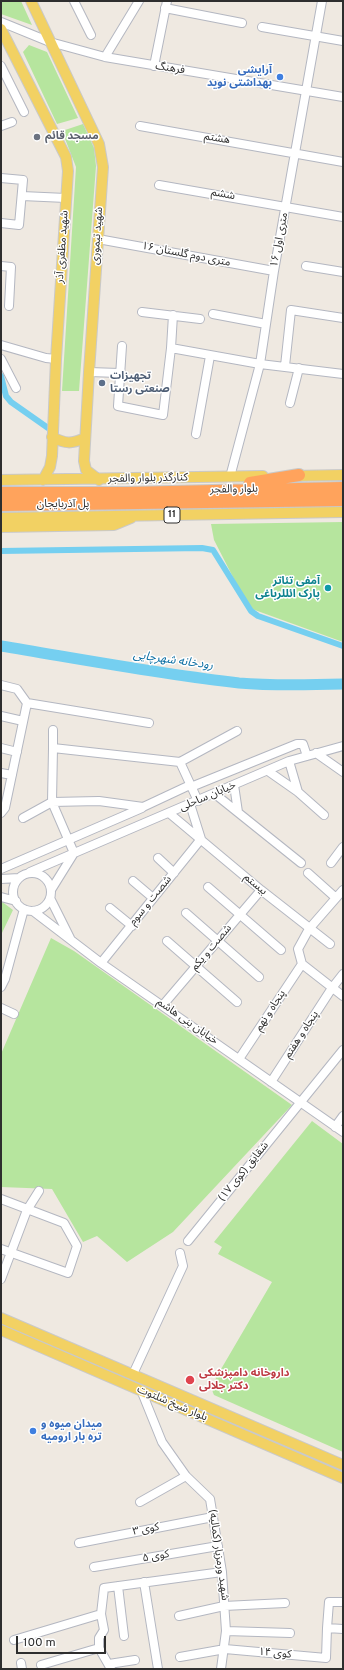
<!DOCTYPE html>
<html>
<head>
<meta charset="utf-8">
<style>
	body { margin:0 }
	#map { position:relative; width:344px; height:1670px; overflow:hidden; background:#efe9e1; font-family:Overpass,sans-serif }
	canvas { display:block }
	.frame { position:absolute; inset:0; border:2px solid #2e2e2e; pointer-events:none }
	.scale { position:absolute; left:16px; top:1636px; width:90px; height:18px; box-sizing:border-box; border:2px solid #2e2e2e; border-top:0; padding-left:5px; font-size:12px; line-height:14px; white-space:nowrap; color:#2e2e2e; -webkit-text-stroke:3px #fff; paint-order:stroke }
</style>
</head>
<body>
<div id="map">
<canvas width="344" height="1670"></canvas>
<div class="frame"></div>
<div class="scale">100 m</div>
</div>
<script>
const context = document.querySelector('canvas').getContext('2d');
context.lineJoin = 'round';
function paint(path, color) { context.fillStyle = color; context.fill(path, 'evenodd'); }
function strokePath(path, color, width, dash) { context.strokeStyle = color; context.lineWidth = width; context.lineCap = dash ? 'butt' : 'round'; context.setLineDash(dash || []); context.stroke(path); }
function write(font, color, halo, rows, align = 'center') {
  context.font = font + ' Overpass,"Noto Sans Arabic",sans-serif'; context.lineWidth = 3; context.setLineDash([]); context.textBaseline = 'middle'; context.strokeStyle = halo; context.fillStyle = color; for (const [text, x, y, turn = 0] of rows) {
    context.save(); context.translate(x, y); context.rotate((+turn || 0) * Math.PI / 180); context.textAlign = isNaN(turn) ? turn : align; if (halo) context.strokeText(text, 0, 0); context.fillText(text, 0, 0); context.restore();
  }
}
paint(new Path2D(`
	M 1,1 L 21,1 L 32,25 L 1,14 Z
	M 29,45 L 47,52 L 78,118 L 57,124 L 23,52 Z
	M 83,124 L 94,148 L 96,166 L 79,391 L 62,391 L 76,167 L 62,131 Z
	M 343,522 L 343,642 L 252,609 L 235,581 L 214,540 L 211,524 Z
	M 1,901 L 13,910 L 1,935 Z
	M 51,938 L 74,951 L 292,1105 L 173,1232 L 127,1262 L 97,1236 L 83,1242 L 52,1189 L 1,1187 L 1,1054 Z
	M 312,1121 L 343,1144 L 343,1452 L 214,1395 C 210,1387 214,1383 217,1376 L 272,1282 L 218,1254 L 222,1247 L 214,1242 Z`), '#b6e59e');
strokePath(new Path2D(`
	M 1,376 L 6,396 L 11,402 L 48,428
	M 1,551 L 202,548 L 213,550 L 251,611 L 258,616 L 343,646`), '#75cff0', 6);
strokePath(new Path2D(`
	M 1,646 C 80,659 159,674 239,683 C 273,686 309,685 343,684`), '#75cff0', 11);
const minor = new Path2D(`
	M 74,1 L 91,35
	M 165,8 L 242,23
	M 1,22 L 50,42 L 105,57 L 343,97
	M 262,27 L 343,41
	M 105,57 L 139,1
	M 1,66 L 24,112
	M 154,66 L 167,1
	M 1,126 L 12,122
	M 140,126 L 343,162
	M 1,178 L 23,180 L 19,225 L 1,223
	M 159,185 L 343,217
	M 22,196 L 66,198
	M 98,239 L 274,271
	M 1,266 L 11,267 L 9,306
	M 306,266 L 343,272
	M 142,312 L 200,319
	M 213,314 L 266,324
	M 173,315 L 171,348 L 260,364 L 343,374
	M 1,345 L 46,358 L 56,359
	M 122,346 L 118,406 L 163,415 L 171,348
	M 1,359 L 16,388
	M 285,366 L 291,310 L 343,318
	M 89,372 L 119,373
	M 290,403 L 299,368
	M 196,434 L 210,356
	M 230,477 L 260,364 L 274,271 L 322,1
	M 1,685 L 17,689 L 27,703
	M 1,716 L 23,721
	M 1,748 L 17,752
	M 53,748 L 53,730
	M 316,753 L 343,772
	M 289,761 L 298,792
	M 180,762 L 198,801
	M 268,771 L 298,792 L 324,815
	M 1,773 L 12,775
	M 234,785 L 238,812
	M 191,787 L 297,744 L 303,744 L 307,756
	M 215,794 L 301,863
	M 190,804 L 201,839
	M 1,813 L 5,808 L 27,703 L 149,723
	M 169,813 L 261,890 L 330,944
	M 23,818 L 52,802 L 99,801 L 143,807 L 190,785
	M 74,853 L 52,802 L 53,748 L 180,762 L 237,731
	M 158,858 L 174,873
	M 331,863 L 343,847
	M 1,869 L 142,808
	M 30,872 L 289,761 L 343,746
	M13 892a19 19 0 1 1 38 0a19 19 0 1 1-38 0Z
	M 308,873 L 336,898
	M 1,879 L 19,878
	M 133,881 L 153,898
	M 208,887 L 281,950
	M 51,890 L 74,853
	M 343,890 L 309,929 L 298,949 L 302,964 L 343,996
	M 1,897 L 16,901
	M 50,898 L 70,938
	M 110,908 L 132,926
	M 33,911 L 101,963 L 343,1132
	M 186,913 L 259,977
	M 167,941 L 237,1002
	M 101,963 L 201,839
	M 1,987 L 5,979 L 24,909
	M 163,1005 L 261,890
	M 1,1008 L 14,1014
	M 239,1059 L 302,964
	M 271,1082 L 332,988 L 343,974
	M 335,1127 L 343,1116
	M 1,1199 L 64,1223 L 77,1246 L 68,1273 L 1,1249
	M 188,1241 L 343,1050
	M 1,1279 L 27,1210 L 39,1191
	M 133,1374 L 183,1266 L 180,1253
	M 141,1390 L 162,1442 L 186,1476 L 210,1499 L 222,1572 L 226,1631 L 221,1669
	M 140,1502 L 186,1476
	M 79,1543 L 213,1517
	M 94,1567 L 218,1546
	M 144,1582 L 158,1669
	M 118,1586 L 124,1636
	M 179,1616 L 224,1606 L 285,1603
	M 327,1628 L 329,1602 L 343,1602
	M 226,1631 L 290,1633
	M 14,1640 L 101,1614
	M 180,1657 L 225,1649 L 326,1658 L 327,1628 L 343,1629
	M 21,1663 L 22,1669
	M 109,1664 L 135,1660
	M 41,1665 L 99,1648
	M 111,1669 L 99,1648 L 99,1638 L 104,1630 L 101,1614 L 104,1588 L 222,1572`);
const major = new Path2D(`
	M 31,1 L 99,144 L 103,167 L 89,372 L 84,461 L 86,470 L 99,480
	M 1,29 L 66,157 L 68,171 L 56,359 L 52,456 L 50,467 L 43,480
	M 52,437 C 66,444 71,444 85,438
	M 291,476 L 343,475
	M 1,480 L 263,476
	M 1,518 L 343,512
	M 1,527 L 114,525 L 131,518
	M 1,1318 L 343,1465
	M 1,1330 L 343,1478`);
const highway = new Path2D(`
	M 250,483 L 299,475
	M 1,493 L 126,493 L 343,488
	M 1,505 L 343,500`);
strokePath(minor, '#b4b7c1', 10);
strokePath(major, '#c9c9c9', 12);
strokePath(highway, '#c9c9c9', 14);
strokePath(minor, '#fff', 8);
strokePath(major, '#f2d163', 10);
strokePath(highway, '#ffa35c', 12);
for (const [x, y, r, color] of [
	[280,77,4,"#3f7fe0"],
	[37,137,4,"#6b7280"],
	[102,383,4,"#5c6f8a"],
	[328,588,4,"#0f9aa8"],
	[190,1380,5,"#e0444e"],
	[33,1431,4,"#3f7fe0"]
]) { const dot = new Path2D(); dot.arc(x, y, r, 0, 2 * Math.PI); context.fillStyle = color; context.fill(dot); strokePath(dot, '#fff', 1.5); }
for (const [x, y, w] of [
	[172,515,16]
]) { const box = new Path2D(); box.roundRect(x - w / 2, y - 8, w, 16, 3); context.fillStyle = '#fff'; context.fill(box); strokePath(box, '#2e2e2e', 1); }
write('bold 10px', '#2e2e2e', null, [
	["11",172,515]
]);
write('11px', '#2e2e2e', '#fff', [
	["فرهنگ",170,69,9],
	["هشتم",217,139,10],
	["ششم",223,195,10],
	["شهید تیموری",98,236,-86],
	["۱۶ متری اول",280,240,-79],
	["شهید مظفری آذر",63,247,-86],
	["۱۶ متری دوم گلستان",186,255,11],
	["کنارگذر بلوار والفجر",148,479,-1],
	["بلوار والفجر",234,490,-1],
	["پل آذربایجان",63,505],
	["خیابان ساحلی",208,797,-23],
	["بیستم",255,885,40],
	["شصت و سوم",151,901,-51],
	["شصت و یکم",212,948,-50],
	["پنجاه و نهم",271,1011,-57],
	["خیابان بنی هاشم",187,1022,35],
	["پنجاه و هفتم",302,1035,-57],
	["شقایق (کوی ۱۷)",244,1172,-51],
	["بلوار شیخ شلتوت",172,1404,23],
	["کوی ۳",146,1530,-11],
	["شهید ورمزیار (کمالیه)",218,1555,82],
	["کوی ۵",156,1557,-10],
	["کوی ۱۴",275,1654,5]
]);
write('bold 11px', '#366cbe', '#fff', [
	["آرایشی",272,71],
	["بهداشتی نوید",272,84],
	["میدان میوه و",41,1425,"left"],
	["تره بار ارومیه",41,1438,"left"]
], 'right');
write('bold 11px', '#5b616d', '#fff', [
	["مسجد قائم",45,137]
], 'left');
write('bold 11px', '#4e5e75', '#fff', [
	["تجهیزات",110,377],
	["صنعتی رستا",110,390]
], 'left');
write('bold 11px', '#0d838f', '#fff', [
	["آمفی تئاتر",320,582],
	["پارک ائللرباغی",320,595]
], 'right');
write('bold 11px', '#be3a42', '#fff', [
	["داروخانه دامپزشکی",199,1374],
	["دکتر جلالی",199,1387]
], 'left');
write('italic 12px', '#0d6fa3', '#fff', [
	["رودخانه شهرچایی",173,661,8]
]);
</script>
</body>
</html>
